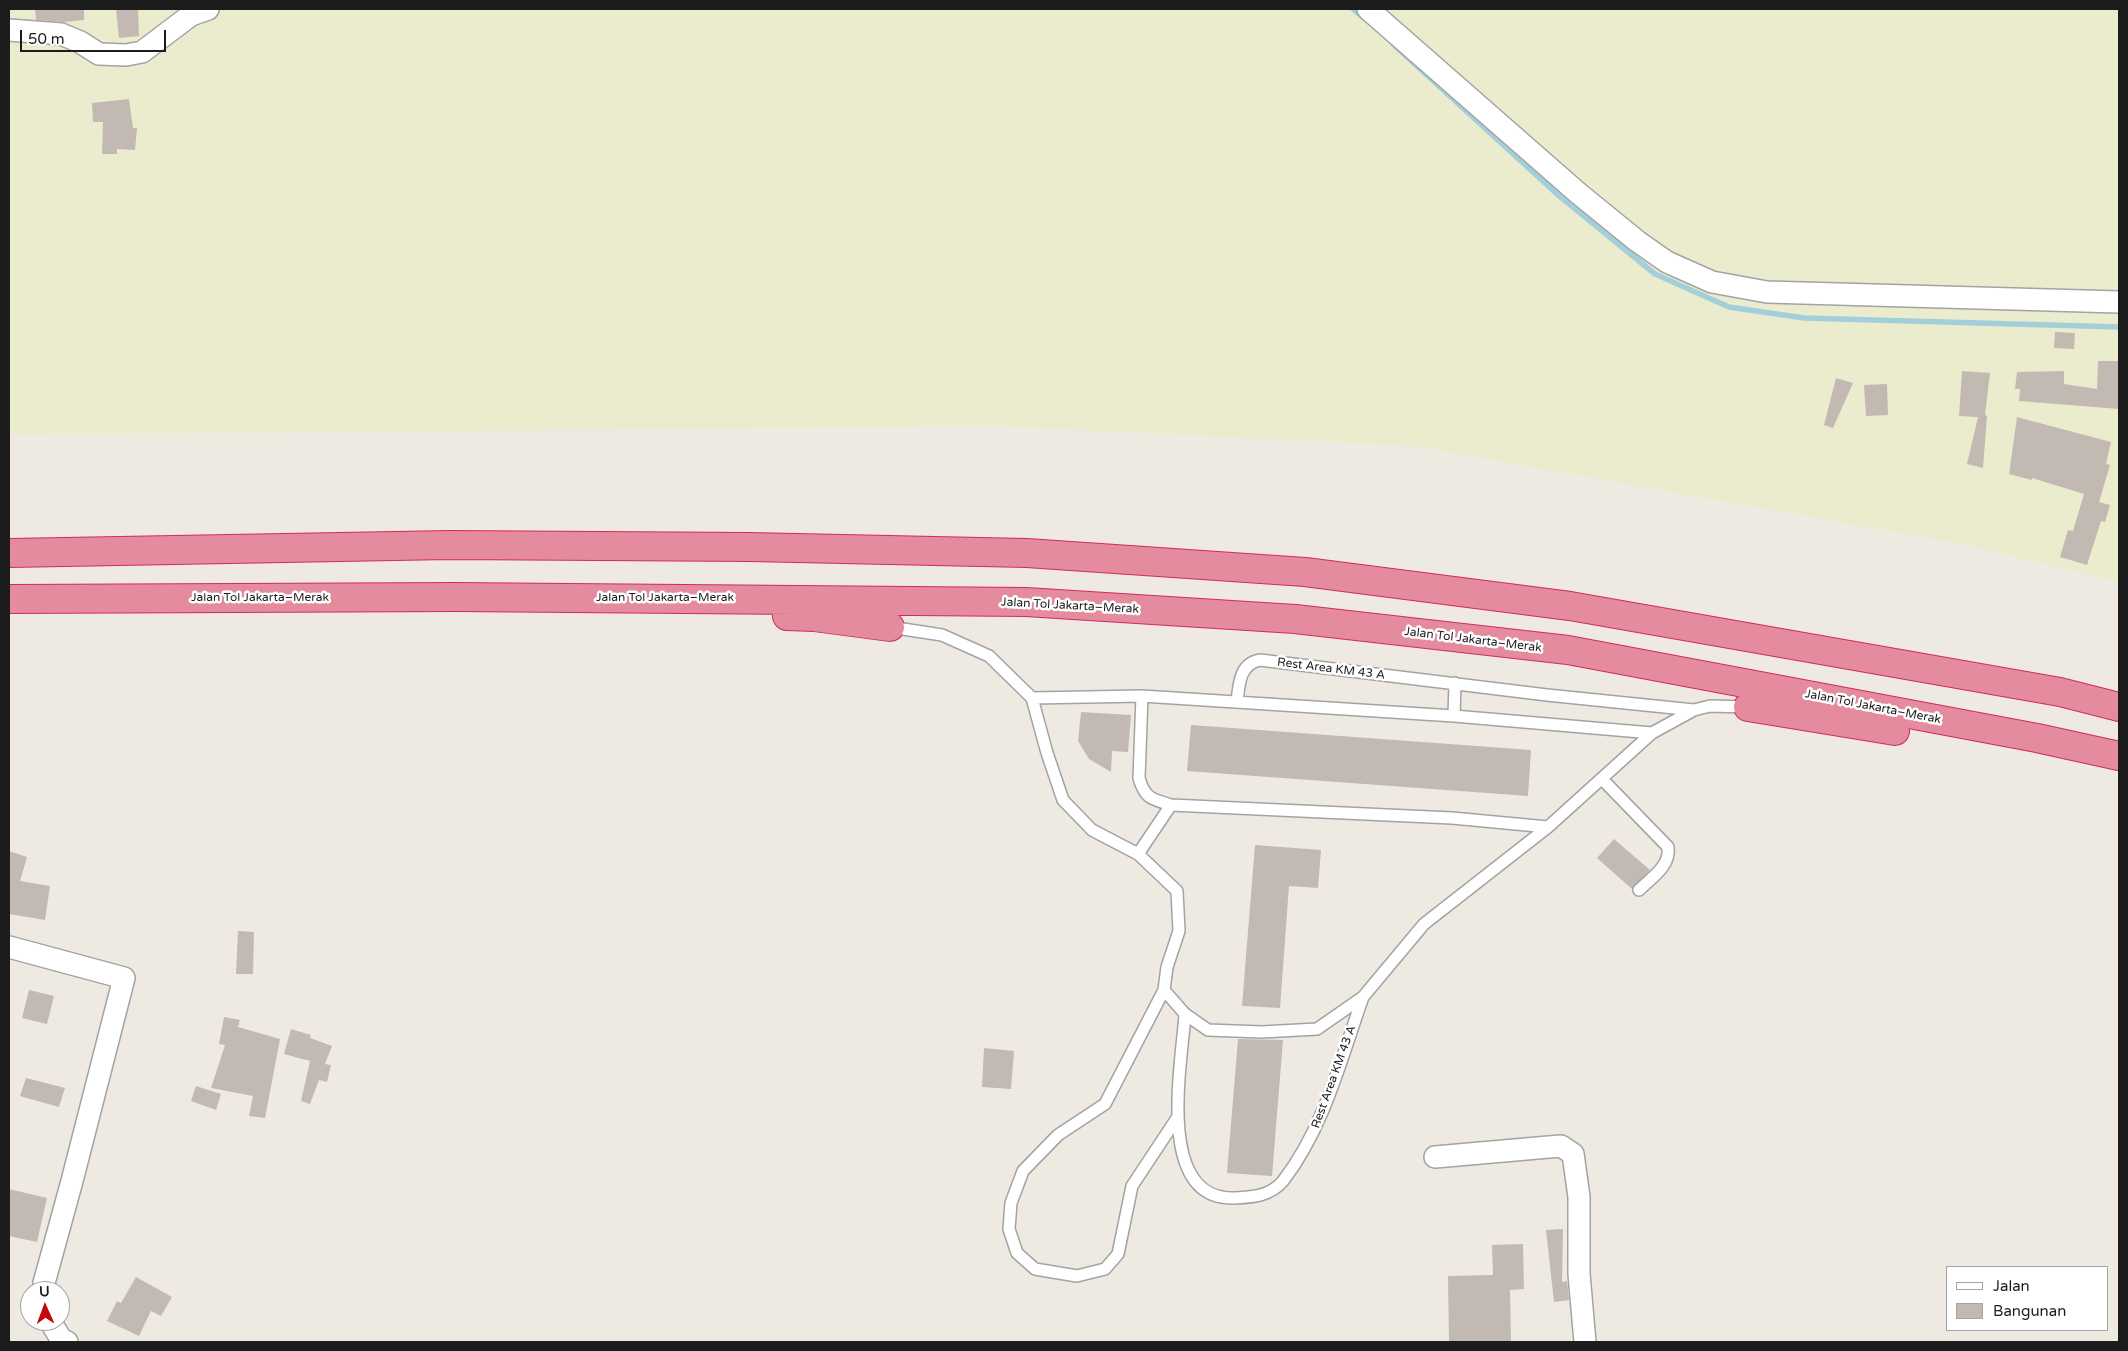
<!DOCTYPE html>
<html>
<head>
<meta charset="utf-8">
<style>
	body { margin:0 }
	#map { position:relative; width:2128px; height:1351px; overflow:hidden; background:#eeeae2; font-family:"Varela Round",sans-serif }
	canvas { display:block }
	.frame { position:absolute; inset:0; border:10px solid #1c1c1c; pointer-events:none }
	.legend { position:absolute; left:1946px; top:1266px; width:162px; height:65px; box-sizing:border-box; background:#fff; border:1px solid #a4a4a4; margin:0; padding:6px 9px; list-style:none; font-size:15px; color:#1c1c1c }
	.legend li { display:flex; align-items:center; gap:10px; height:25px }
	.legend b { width:25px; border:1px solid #a4a4a4 }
	.north { position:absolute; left:20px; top:1281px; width:50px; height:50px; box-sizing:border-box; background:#fff; border:1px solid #a4a4a4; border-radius:50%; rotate:358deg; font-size:14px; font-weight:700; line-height:20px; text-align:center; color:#1c1c1c }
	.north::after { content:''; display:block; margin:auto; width:18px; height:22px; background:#c40509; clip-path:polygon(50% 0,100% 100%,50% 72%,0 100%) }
	.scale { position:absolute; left:20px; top:30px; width:146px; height:22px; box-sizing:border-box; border:2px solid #1c1c1c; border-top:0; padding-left:6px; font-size:15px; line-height:18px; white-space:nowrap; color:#1c1c1c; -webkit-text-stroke:4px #fff; paint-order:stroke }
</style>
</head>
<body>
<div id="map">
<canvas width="2128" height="1351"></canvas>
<div class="frame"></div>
<ul class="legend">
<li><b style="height:6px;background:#fff"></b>Jalan</li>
<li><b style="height:14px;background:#c2b9b2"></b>Bangunan</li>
</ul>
<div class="north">U</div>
<div class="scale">50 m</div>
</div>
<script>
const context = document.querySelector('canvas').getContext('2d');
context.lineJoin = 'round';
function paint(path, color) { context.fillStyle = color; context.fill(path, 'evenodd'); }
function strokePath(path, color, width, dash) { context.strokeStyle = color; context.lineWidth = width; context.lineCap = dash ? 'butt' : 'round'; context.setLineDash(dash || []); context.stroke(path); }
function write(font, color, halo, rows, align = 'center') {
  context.font = font + ' "Varela Round",sans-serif'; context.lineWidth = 5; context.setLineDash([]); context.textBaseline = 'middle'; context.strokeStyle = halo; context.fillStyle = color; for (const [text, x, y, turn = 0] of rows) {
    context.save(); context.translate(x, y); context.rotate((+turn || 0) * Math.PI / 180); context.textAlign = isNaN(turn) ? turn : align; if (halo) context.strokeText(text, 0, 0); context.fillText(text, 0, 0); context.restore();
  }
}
paint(new Path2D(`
	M 9,9 L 2119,9 L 2119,582 L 1967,545 L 1414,446 L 995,426 L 9,435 Z`), '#ebecce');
strokePath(new Path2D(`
	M 1353,9 L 1365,19
	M 1394,45 L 1557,194 L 1655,274 L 1729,307 L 1804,318 L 2119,327`), '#a3cfdb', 5.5);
paint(new Path2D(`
	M 35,9 L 84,9 L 84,20 L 64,22 L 36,20 Z
	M 116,9 L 138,9 L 139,36 L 119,38 Z
	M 129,99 L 133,128 L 137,128 L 135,150 L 117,149 L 117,154 L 102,154 L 103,122 L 93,122 L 92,103 Z
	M 2055,332 L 2075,333 L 2074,349 L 2054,348 Z
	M 2098,361 L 2119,361 L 2119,409 L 2019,401 L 2020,389 L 2015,389 L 2017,372 L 2064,371 L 2064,384 L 2097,389 Z
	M 1962,371 L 1990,373 L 1985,415 L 1987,416 L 1983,468 L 1967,464 L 1978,417 L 1959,416 Z
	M 1836,378 L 1853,383 L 1833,428 L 1824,425 Z
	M 1887,384 L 1888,415 L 1866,416 L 1864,385 Z
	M 2017,417 L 2111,442 L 2106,464 L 2110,465 L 2099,502 L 2110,505 L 2105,522 L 2101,521 L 2087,565 L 2060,557 L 2068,530 L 2073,531 L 2084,494 L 2032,478 L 2032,480 L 2009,474 Z
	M 1081,712 L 1131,715 L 1128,752 L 1112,751 L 1111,772 L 1089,759 L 1078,741 Z
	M 1191,725 L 1531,750 L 1528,796 L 1187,771 Z
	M 1614,839 L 1650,870 L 1632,889 L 1597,858 Z
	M 1255,845 L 1321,850 L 1318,888 L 1289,886 L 1280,1008 L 1242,1006 Z
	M 9,851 L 27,857 L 20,881 L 50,886 L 45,920 L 9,914 Z
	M 238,931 L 254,932 L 253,974 L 236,974 Z
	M 29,990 L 54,996 L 47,1024 L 22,1018 Z
	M 224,1017 L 240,1020 L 238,1027 L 280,1039 L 265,1118 L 249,1116 L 253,1096 L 211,1088 L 225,1045 L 219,1044 Z
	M 291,1029 L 311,1035 L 310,1038 L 332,1046 L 325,1064 L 331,1065 L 327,1082 L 319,1080 L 310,1104 L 301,1101 L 310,1061 L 284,1054 Z
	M 1238,1039 L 1283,1040 L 1272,1176 L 1227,1173 Z
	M 984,1048 L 1014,1051 L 1011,1089 L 982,1087 Z
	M 26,1078 L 65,1088 L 59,1107 L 20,1096 Z
	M 196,1086 L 221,1094 L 216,1110 L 191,1101 Z
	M 9,1189 L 47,1198 L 37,1242 L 9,1236 Z
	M 1563,1229 L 1562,1282 L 1567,1281 L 1569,1300 L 1554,1302 L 1546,1230 Z
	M 1523,1244 L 1524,1289 L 1510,1290 L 1511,1342 L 1449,1342 L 1448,1276 L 1493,1275 L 1492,1245 Z
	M 136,1277 L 172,1297 L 161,1316 L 151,1311 L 139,1336 L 107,1321 L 117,1301 L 121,1303 Z`), '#c2b9b2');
const service = new Path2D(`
	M 890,627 L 942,635 L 989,656 L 1032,698 L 1047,753 L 1063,800 L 1092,830 L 1138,854 L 1177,891 L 1179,931 L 1167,967 L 1164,990 L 1185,1014 L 1208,1030 L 1262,1032 L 1317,1029 L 1363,997 L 1424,924 L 1548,827 L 1652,733 L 1694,710 L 1710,706 L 1748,707
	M 1142,696 L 1139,778 C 1145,799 1152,799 1171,805 L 1452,818 L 1548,827
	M 1032,698 L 1142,696 L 1454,716 L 1652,733
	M 1237,702 C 1239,685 1239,664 1260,660 L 1547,695 L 1694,710
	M 1454,716 L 1455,683
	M 1602,779 L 1668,847 C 1671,866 1651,878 1639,890
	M 1138,854 L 1171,805
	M 1164,990 L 1105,1104 L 1058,1135 L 1023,1171 L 1011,1203 L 1009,1229 L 1017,1253 L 1035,1269 L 1077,1276 L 1105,1269 L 1118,1254 L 1132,1186 L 1177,1118
	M 1185,1014 C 1182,1063 1154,1201 1235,1198 C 1254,1197 1270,1196 1283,1181 C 1324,1128 1341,1059 1363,997`);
const minor = new Path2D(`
	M 1368,9 L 1578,193 L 1637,241 L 1667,262 L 1712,282 L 1767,292 L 2119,302
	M 9,30 L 61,34 L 80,42 L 99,54 L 126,55 L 142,52 L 191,15 L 208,9
	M 9,947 L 124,978 L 72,1181 L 44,1283 L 44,1291
	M 1435,1157 L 1549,1147 L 1561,1146 L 1573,1154 L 1579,1197 L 1579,1274 L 1585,1342
	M 50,1321 L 61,1339 L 67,1342`);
const motorway = new Path2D(`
	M 9,553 L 450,545 L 750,547 L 1027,553 L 1305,572 L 1570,606 L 2060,692 L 2119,707
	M 9,599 L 456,597 L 1026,602 L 1295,619 L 1568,650 L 2037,738 L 2119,756
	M 787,616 L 814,617 L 890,627
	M 1748,707 L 1895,731`);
strokePath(service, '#a3a3a3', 14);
strokePath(minor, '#a3a3a3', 24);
strokePath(motorway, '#d32866', 30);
strokePath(service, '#fff', 11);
strokePath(minor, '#fff', 21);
strokePath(motorway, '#e48b9d', 28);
write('12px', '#1c1c1c', '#fff', [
	["Jalan Tol Jakarta–Merak",260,598],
	["Jalan Tol Jakarta–Merak",665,598],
	["Jalan Tol Jakarta–Merak",1070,606,3],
	["Jalan Tol Jakarta–Merak",1473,640,7],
	["Rest Area KM 43 A",1331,669,7],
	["Jalan Tol Jakarta–Merak",1873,707,11],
	["Rest Area KM 43 A",1334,1077,-70]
]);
</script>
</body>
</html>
